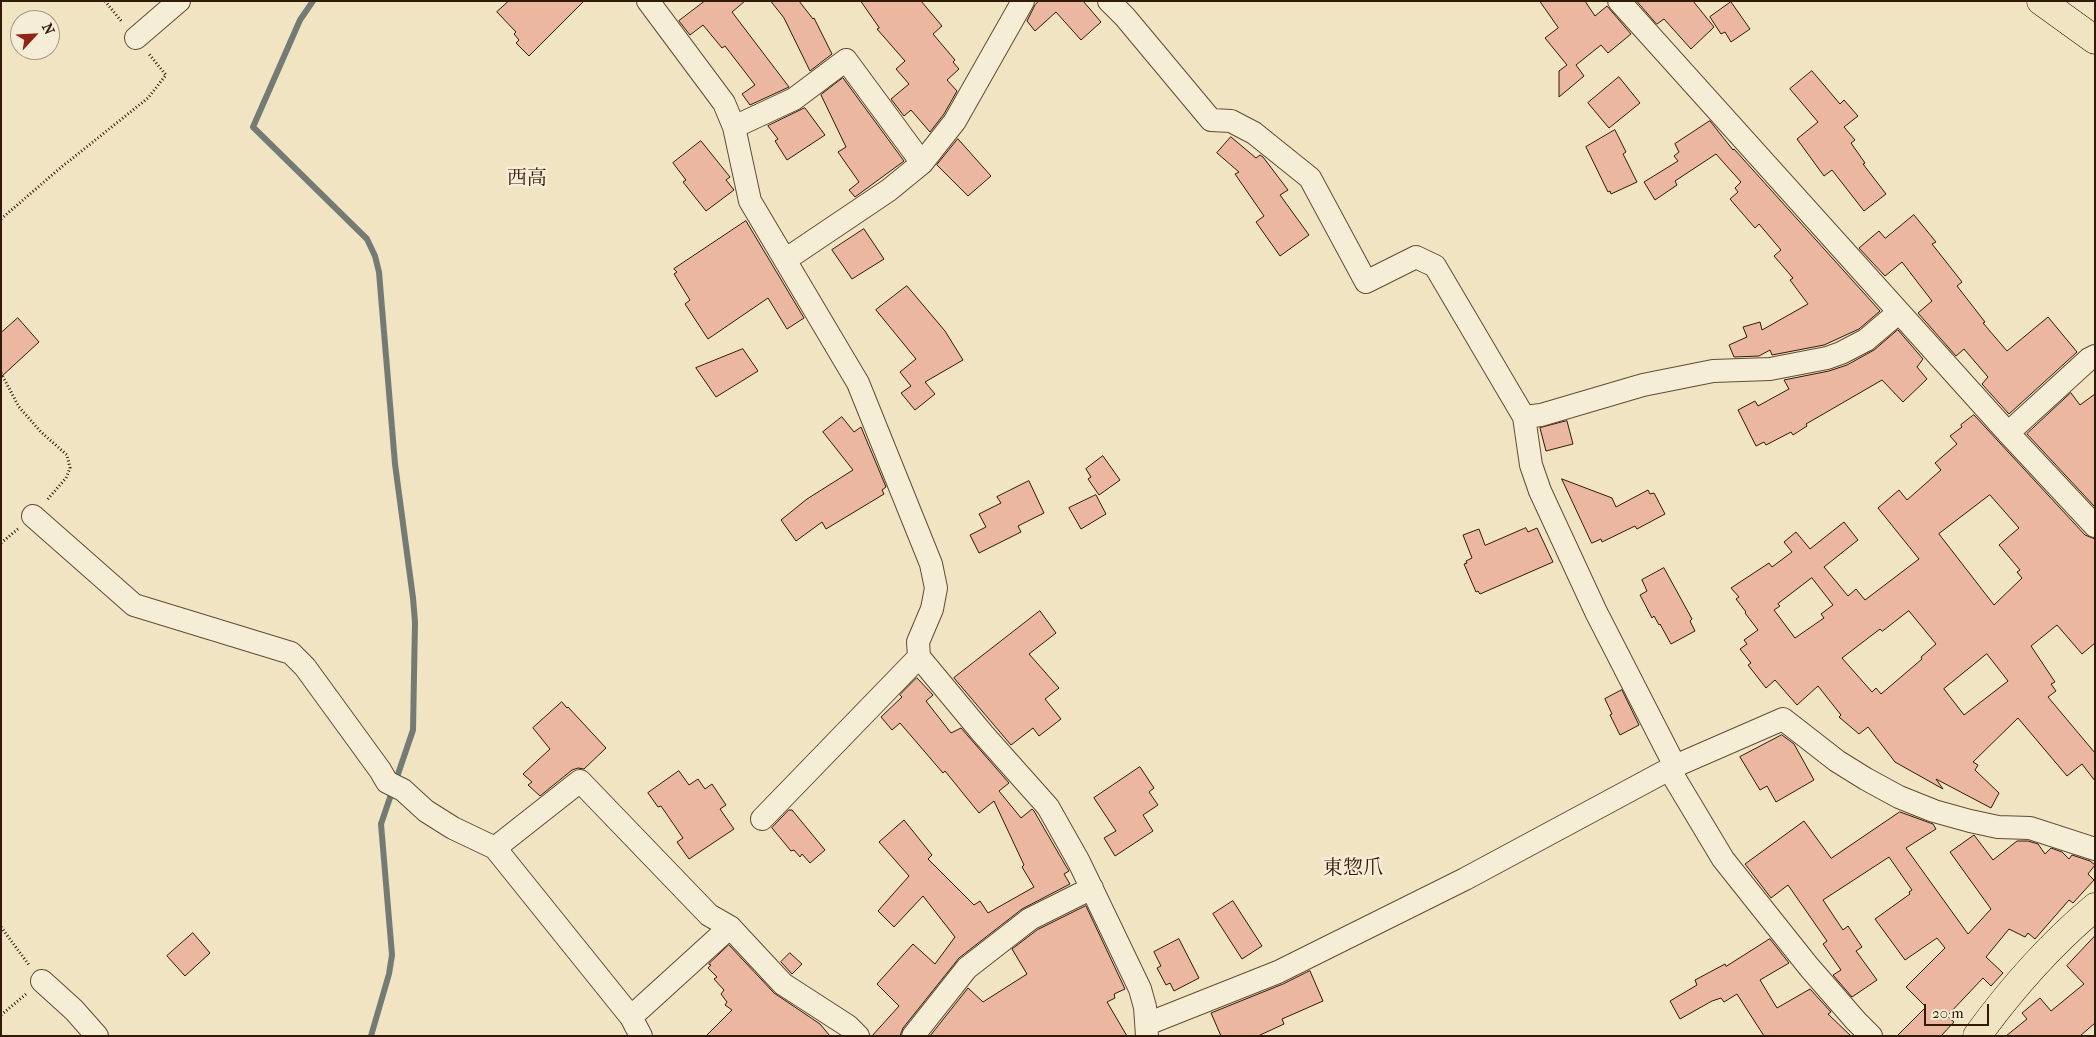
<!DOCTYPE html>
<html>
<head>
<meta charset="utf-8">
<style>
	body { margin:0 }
	#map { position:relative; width:2096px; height:1037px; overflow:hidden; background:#f1e4c2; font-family:"IM FELL French Canon",serif }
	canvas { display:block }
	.frame { position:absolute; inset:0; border:2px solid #311a06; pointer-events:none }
	.north { position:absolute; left:10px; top:10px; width:50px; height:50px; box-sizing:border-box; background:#f6edd7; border:1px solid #a79983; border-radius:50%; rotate:65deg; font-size:14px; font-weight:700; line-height:20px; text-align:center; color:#311a06 }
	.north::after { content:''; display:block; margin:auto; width:18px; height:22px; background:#8f2418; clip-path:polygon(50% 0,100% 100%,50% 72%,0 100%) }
	.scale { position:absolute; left:1924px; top:1004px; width:65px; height:22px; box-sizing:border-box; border:2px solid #311a06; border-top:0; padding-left:6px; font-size:15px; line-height:18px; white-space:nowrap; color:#311a06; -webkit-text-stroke:4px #f6edd7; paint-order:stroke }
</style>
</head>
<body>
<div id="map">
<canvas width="2096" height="1037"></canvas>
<div class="frame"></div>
<div class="north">N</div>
<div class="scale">20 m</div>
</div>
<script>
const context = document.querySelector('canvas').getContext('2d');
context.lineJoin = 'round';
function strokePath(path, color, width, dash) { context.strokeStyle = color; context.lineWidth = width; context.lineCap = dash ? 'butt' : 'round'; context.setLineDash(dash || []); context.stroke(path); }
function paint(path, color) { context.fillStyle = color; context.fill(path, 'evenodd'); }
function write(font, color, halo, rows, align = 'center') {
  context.font = font + ' "IM FELL French Canon","Noto Serif JP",serif'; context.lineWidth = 5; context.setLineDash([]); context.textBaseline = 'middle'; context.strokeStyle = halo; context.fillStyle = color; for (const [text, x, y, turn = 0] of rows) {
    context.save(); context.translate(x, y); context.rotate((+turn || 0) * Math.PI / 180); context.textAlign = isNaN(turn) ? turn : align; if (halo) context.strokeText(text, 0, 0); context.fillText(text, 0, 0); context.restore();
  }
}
strokePath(new Path2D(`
	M 313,1 L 300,20 L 253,127 L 367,239 L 375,256 L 379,272 L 395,464 L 413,598 L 415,622 L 413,730 L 381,824 L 392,955 L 389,974 L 371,1036`), '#747b74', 6);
const building = new Path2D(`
	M 509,1 L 584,1 L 529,56 L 516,43 L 519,40 L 514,34 L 516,32 L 497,12 Z
	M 705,1 L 745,1 L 732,12 L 789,87 L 750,105 L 742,94 L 755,85 L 725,46 L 722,48 L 703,25 L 690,35 L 679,21 Z
	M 771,1 L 799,1 L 813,19 L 814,18 L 832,54 L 810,71 L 784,18 Z
	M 861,1 L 921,1 L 942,26 L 933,34 L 955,60 L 953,62 L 959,69 L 947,80 L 957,91 L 944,114 L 930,132 L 911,110 L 904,116 L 891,99 L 909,84 L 896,69 L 905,61 L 877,29 L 879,28 Z
	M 1039,1 L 1083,1 L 1101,22 L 1081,40 L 1056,12 L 1035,31 L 1027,21 L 1035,5 Z
	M 1540,1 L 1585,1 L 1595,16 L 1607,6 L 1631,34 L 1608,53 L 1601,45 L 1576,65 L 1584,76 L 1559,97 L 1559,71 L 1567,65 L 1545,38 L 1558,28 Z
	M 1637,1 L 1693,1 L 1714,27 L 1691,49 L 1664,19 L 1657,24 Z
	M 1731,2 L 1750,29 L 1731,42 L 1725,32 L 1721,34 L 1710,17 Z
	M 1812,71 L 1840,104 L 1844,100 L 1858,116 L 1844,127 L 1855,140 L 1851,143 L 1865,163 L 1863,164 L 1886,194 L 1864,211 L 1832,170 L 1824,176 L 1797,139 L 1818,122 L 1790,89 Z
	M 1619,77 L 1640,103 L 1609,128 L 1588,103 Z
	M 843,78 L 904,161 L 855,197 L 849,190 L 859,182 L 838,152 L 846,147 L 821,95 Z
	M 805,108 L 825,135 L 787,160 L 775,141 L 778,139 L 768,126 Z
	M 1710,121 L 1733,150 L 1734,149 L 1880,311 L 1859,329 L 1824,345 L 1772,355 L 1770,350 L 1759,356 L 1734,357 L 1729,345 L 1747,337 L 1743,327 L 1760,322 L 1762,330 L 1808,304 L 1790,280 L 1793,278 L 1774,256 L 1781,250 L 1759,224 L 1755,228 L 1730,199 L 1738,192 L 1735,188 L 1741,182 L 1716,154 L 1675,181 L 1677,185 L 1655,200 L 1644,182 L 1678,161 L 1674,156 L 1679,152 L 1675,144 Z
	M 1615,130 L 1626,152 L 1623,154 L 1637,182 L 1611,194 L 1610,191 L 1608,192 L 1586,147 Z
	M 1231,137 L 1256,158 L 1260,155 L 1263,157 L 1288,190 L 1280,195 L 1309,235 L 1280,256 L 1256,222 L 1264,216 L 1235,174 L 1239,172 L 1217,153 Z
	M 958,139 L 991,176 L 968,196 L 937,165 Z
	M 701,141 L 730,177 L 726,180 L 734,190 L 706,211 L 683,182 L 686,180 L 673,163 Z
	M 1914,215 L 1936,242 L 1932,244 L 1962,282 L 1957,286 L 1985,322 L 1983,323 L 2007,351 L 2048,317 L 2077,352 L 2009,414 L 1982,384 L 1988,377 L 1964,349 L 1956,356 L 1918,313 L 1932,301 L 1902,262 L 1885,276 L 1859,248 L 1879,231 L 1885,238 Z
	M 746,221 L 804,318 L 787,329 L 768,298 L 708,339 L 685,304 L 690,300 L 674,274 L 677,272 L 674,269 Z
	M 864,229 L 884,259 L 852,279 L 832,250 Z
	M 907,286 L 945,331 L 963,360 L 925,382 L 935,394 L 915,410 L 901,393 L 911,386 L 900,372 L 916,359 L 876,310 Z
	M 18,318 L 39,342 L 1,377 L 1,333 Z
	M 1898,330 L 1923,359 L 1917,367 L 1927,379 L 1903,402 L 1882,380 L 1806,424 L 1807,426 L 1793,435 L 1791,432 L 1766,445 L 1764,442 L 1756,446 L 1738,410 L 1755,401 L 1758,406 L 1789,389 L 1784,380 L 1829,371 L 1847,365 L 1874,350 Z
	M 743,349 L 758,371 L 716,397 L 696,368 Z
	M 2071,393 L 2080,405 L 2095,394 L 2095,507 L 2027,434 Z
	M 1974,415 L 2085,535 L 2095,539 L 2095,643 L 2082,654 L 2057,625 L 2031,646 L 2055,682 L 2051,684 L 2056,691 L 2048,697 L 2095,753 L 2095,781 L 2082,764 L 2067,776 L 2018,718 L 1973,762 L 1978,765 L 1975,770 L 1999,793 L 1991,808 L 1936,779 L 1943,789 L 1895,762 L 1868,727 L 1859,734 L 1839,717 L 1841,715 L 1818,686 L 1797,705 L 1775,680 L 1766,688 L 1748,665 L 1751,663 L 1740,649 L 1747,644 L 1744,640 L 1758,630 L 1745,613 L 1746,612 L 1736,599 L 1739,597 L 1731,588 L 1769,563 L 1772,567 L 1792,552 L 1784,542 L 1796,532 L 1810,549 L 1844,522 L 1858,540 L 1824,567 L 1848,596 L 1856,589 L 1865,600 L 1919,559 L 1878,508 L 1899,490 L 1907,500 L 1941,470 L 1935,463 L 1957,444 L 1950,436 L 1962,427 L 1961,425 ZM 1990,495 L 2019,528 L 1999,545 L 2020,570 L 2017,572 L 2022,578 L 1994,605 L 1939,534 ZM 1812,578 L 1833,605 L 1821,614 L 1824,618 L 1795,638 L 1774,610 L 1780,606 L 1778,604 ZM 1909,611 L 1936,644 L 1921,657 L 1922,659 L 1881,694 L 1876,688 L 1872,692 L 1842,658 L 1880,629 L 1882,631 ZM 1987,654 L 2008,681 L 1964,715 L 1944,689 Z
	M 842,417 L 854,432 L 861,427 L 886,487 L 882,490 L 884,494 L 826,529 L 822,522 L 796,541 L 781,520 L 807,499 L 853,470 L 823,432 Z
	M 1567,421 L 1573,444 L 1546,451 L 1540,428 Z
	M 1103,456 L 1120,480 L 1099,495 L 1088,479 L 1091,477 L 1086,469 Z
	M 1562,479 L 1612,498 L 1616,507 L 1648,490 L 1650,494 L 1654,493 L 1665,514 L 1637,529 L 1635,526 L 1602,542 L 1601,539 L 1592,543 Z
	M 1029,481 L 1044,513 L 1018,526 L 1021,532 L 979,553 L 970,535 L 986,527 L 979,514 L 1001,503 L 997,497 Z
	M 1096,495 L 1106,514 L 1081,529 L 1069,508 Z
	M 1526,528 L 1528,532 L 1537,528 L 1553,562 L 1480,594 L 1478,591 L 1476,592 L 1464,564 L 1467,563 L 1466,561 L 1472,558 L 1463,535 L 1479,529 L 1485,545 Z
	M 1664,568 L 1692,619 L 1690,621 L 1695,631 L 1671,644 L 1660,624 L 1659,625 L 1654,616 L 1652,618 L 1640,595 L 1647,591 L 1642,580 Z
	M 1040,611 L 1056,633 L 1029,654 L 1059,688 L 1045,699 L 1061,719 L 1039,736 L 1033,728 L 1011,745 L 954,678 Z
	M 917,678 L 933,695 L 926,701 L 951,733 L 961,728 L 1009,783 L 999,791 L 1021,818 L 1032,809 L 1034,811 L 1067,868 L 1069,871 L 1064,874 L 1070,884 L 1022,909 L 959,958 L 903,1028 L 900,1036 L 872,1036 L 899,1006 L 877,984 L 913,944 L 935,964 L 955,937 L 923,896 L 894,927 L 878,911 L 909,876 L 879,842 L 904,820 L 932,855 L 928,859 L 974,905 L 980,901 L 988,913 L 1034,887 L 1022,867 L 1024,865 L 994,801 L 979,813 L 945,771 L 943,773 L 900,723 L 892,730 L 881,717 L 902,697 L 900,695 Z
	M 1622,690 L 1639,725 L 1620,735 L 1610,715 L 1612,714 L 1605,699 Z
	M 562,702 L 567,708 L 568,707 L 606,748 L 584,769 L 578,768 L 572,770 L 540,796 L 528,785 L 532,782 L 523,774 L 550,749 L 533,728 Z
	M 1782,735 L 1794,744 L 1814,780 L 1776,802 L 1767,786 L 1760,790 L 1740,757 Z
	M 1140,767 L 1154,788 L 1149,792 L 1158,805 L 1143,815 L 1153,831 L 1115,856 L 1104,838 L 1116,831 L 1094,798 Z
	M 679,771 L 689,785 L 698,779 L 705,789 L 712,784 L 726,805 L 720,809 L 734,829 L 689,859 L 677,842 L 683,838 L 661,806 L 658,807 L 648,793 Z
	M 789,810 L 792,810 L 825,850 L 810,863 L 802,854 L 800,857 L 794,850 L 791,851 L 772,828 Z
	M 1900,812 L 1933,824 L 1936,829 L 1906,848 L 1968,934 L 1991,909 L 1950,852 L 1974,835 L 1993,860 L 2017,841 L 2028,841 L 2038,844 L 2045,854 L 2051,848 L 2062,852 L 2069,859 L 2072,855 L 2090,861 L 2095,865 L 2088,874 L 2094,880 L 2073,903 L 2069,900 L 2035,939 L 2028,933 L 2025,937 L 2009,929 L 1986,957 L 2003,973 L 1991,986 L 1983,978 L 1947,1016 L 1954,1022 L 1941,1036 L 1897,1036 L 1926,1007 L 1906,987 L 1945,948 L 1937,938 L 1905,960 L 1875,919 L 1910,894 L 1909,892 L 1912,890 L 1889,857 L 1823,900 L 1843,930 L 1848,926 L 1862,947 L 1856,951 L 1877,980 L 1852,997 L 1833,975 L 1841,970 L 1823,944 L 1827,941 L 1788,885 L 1771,898 L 1745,864 L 1804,821 L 1831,858 Z
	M 1233,901 L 1262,946 L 1242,959 L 1213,914 Z
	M 1086,906 L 1125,989 L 1114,994 L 1115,998 L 1107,1002 L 1127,1036 L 930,1036 L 968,988 L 983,1002 L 1027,974 L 1012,949 L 1037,930 Z
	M 193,933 L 210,953 L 185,976 L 167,956 Z
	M 2095,936 L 2095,1023 L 2080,1036 L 2006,1036 L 2027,1019 L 2022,1013 L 2040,998 L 2051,1011 L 2084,984 L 2067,966 Z
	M 1179,939 L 1199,978 L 1174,991 L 1170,983 L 1166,985 L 1157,968 L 1161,966 L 1154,952 Z
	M 1770,939 L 1789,963 L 1760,980 L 1777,1008 L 1810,989 L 1831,1012 L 1828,1014 L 1851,1036 L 1764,1036 L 1737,994 L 1724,1002 L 1721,998 L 1712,1001 L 1680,1019 L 1670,1001 L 1697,985 L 1695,980 L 1725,964 L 1726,966 Z
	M 729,945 L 774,993 L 820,1024 L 830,1036 L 706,1036 L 732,1010 L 725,1005 L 727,1002 L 721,994 L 724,990 L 714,979 L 717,977 L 708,968 L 711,965 L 709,964 Z
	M 790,953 L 802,964 L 792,974 L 781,962 Z
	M 1310,971 L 1323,1001 L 1282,1019 L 1284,1024 L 1258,1036 L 1221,1036 L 1211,1013 L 1283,984 Z`);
paint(building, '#ebb7a0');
strokePath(building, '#311a06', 1);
const minor = new Path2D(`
	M 648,1 L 724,103 L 734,127 L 750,201 L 858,383 L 931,564 L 936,588 L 932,609 L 918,642 L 919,657 L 983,734 L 1048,807 L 1079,862 L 1140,989 L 1145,1007 L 1147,1036
	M 1109,1 L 1125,17 L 1211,120 L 1231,121 L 1254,133 L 1310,178 L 1366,282 L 1416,257 L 1435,266 L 1524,417
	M 1619,1 L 2008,433 L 2095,526
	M 136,38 L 179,1
	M 734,127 L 794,99 L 846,60 L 922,163 L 955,121 L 1023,1
	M 785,260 L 889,190 L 922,163
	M 2008,433 L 2089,359 L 2095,356
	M 33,516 L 134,605 L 291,653 L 305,667 L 380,770 L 387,782 L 403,790 L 426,811 L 453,828 L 495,848 L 580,781 L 709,915 L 730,927 L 783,984 L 848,1026 L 858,1036
	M 1675,766 L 1596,612 L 1540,491 L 1531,465 L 1524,417 L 1541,415 L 1643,385 L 1713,371 L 1770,369 L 1827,358 L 1841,353 L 1866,340 L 1899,312
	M 1669,769 L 1723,859 L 1809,967 L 1856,1021 L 1871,1036
	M 762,819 L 919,657
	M 495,848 L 631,1017
	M 42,981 L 74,1010 L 97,1036
	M 1147,1024 L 1278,972 L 1465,879 L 1675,766 L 1783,719 L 1837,761 L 1866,779 L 1899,797 L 1934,811 L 1970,821 L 1998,827 L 2030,828 L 2095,849
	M 641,1036 L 631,1017 L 730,927
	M 913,1036 L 967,968 L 1030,919 L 1092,888`);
const major = new Path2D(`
	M 2041,1 L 2095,40
	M 1977,1036 C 2011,989 2051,944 2095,907`);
strokePath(minor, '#614c35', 24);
strokePath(major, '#311a06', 29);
strokePath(new Path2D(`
	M 105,1 L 122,22
	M 1,219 L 59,169 L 148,98 L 166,75 L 149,54
	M 1,373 L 19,407 L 41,432 L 67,455 L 70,468 L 66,478 L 47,500
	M 1,543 L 18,529
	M 1,927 L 29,965
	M 1,1015 L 26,994`), '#311a06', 3, [1, 2.5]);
strokePath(minor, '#f6edd7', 22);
strokePath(major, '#f1e4c2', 28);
write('20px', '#311a06', '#f6edd7', [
	["西高",527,179],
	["東惣爪",1353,869]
]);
</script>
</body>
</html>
